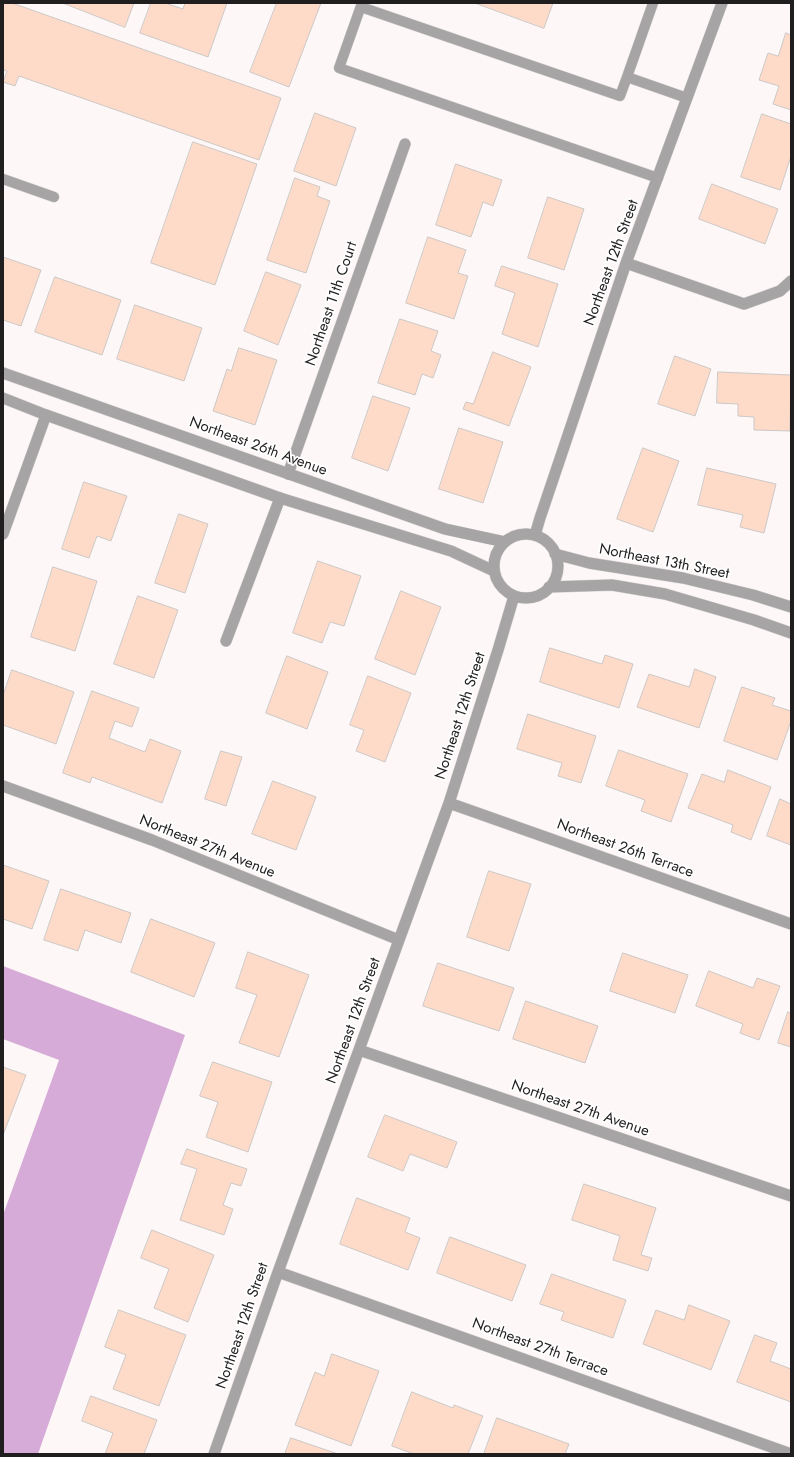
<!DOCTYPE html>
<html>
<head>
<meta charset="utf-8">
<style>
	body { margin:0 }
	#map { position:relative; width:794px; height:1457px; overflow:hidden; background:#fdf8f7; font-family:Jost,sans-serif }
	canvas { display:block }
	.frame { position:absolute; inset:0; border:4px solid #201e1e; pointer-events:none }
</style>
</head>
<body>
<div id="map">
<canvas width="794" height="1457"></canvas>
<div class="frame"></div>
</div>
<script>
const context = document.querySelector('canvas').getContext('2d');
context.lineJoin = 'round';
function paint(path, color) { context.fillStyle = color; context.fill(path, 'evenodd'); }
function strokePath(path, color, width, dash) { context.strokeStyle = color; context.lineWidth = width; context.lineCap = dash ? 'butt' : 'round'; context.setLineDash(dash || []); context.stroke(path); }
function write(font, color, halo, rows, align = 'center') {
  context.font = font + ' Jost,sans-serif'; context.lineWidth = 3.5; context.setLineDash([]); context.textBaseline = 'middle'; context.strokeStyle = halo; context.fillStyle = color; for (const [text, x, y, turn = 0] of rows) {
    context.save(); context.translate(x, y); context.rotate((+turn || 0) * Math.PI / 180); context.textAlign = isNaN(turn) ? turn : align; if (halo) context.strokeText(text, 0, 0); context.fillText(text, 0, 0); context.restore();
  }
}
paint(new Path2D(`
	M 3,966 L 185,1035 L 38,1454 L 3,1454 L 3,1215 L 59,1060 L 3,1039 Z`), '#d6abd7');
const building = new Path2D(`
	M 5,3 L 12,3 L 281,98 L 259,160 L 19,76 L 15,86 L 3,82 L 7,71 L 3,70 L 3,7 Z
	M 63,3 L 134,3 L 125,27 Z
	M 151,3 L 165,3 L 183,9 L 185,3 L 227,3 L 208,57 L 140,33 Z
	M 277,3 L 321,3 L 289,87 L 250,72 Z
	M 475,3 L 553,3 L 544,28 Z
	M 786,33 L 791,35 L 791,110 L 773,104 L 779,86 L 759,80 L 768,53 L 778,56 Z
	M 315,113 L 356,128 L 336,186 L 294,171 Z
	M 762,114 L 791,124 L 791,156 L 780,190 L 741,177 Z
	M 193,142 L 257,164 L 215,285 L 151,263 Z
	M 456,164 L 502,180 L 493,206 L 483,202 L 471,237 L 436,225 Z
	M 295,178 L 320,187 L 317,196 L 330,201 L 306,273 L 267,260 Z
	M 712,184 L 778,209 L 765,244 L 699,219 Z
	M 548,197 L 584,209 L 564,270 L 528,258 Z
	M 428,237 L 466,250 L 458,273 L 468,276 L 454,319 L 406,303 Z
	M 3,257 L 41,270 L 21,326 L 3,320 Z
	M 502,266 L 558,284 L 538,347 L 502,334 L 515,293 L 495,286 Z
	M 266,272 L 301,285 L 278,345 L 244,331 Z
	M 55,277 L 121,300 L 102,355 L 35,332 Z
	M 135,305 L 202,328 L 184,381 L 117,359 Z
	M 400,319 L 438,331 L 431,351 L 441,355 L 433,378 L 422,374 L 415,395 L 378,383 Z
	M 239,348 L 277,360 L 255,425 L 213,411 L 227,369 L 231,371 Z
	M 493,352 L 531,367 L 509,426 L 463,409 L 466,402 L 473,404 Z
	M 675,356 L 711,369 L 695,416 L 658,404 Z
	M 718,372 L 791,375 L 790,431 L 754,430 L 754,417 L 738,416 L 738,404 L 717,403 Z
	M 373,396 L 410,408 L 388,471 L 352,458 Z
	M 459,428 L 503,442 L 483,503 L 439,489 Z
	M 643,448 L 679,461 L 653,532 L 617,519 Z
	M 707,468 L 776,484 L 764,533 L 740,527 L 743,515 L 698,505 Z
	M 84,482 L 127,496 L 111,541 L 97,536 L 89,558 L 62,549 Z
	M 179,514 L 208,524 L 185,593 L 155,583 Z
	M 318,561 L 361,576 L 344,626 L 330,622 L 322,643 L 293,633 Z
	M 53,567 L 97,581 L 75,651 L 31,637 Z
	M 401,591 L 441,607 L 415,675 L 375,659 Z
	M 138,596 L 178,610 L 154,678 L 114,664 Z
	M 550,648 L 602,664 L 605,655 L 633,664 L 619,708 L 540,682 Z
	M 287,656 L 328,672 L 307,729 L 266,713 Z
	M 695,669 L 716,677 L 699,728 L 637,707 L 649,674 L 689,687 Z
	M 12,670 L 74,692 L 56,744 L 3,725 L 3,696 Z
	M 368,676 L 411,693 L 385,762 L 356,751 L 364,730 L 350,725 Z
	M 742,687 L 775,698 L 772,705 L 791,711 L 791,721 L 777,760 L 724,741 Z
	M 92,691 L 139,708 L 132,727 L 115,721 L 109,738 L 145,752 L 150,739 L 181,751 L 162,803 L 92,777 L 90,783 L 63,773 Z
	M 528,714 L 596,736 L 581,783 L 558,776 L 562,763 L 517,749 Z
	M 619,750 L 688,774 L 671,822 L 641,811 L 645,800 L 606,786 Z
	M 221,751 L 242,757 L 226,806 L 205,799 Z
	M 728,770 L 771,787 L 751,840 L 731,832 L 733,825 L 688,808 L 702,774 L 724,782 Z
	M 273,781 L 316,797 L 296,850 L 252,834 Z
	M 780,799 L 791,804 L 791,845 L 767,836 Z
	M 3,865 L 49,881 L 32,929 L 3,919 Z
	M 489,871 L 531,884 L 509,951 L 467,937 Z
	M 61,889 L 131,913 L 121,943 L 85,930 L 78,951 L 44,940 Z
	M 151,919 L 215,943 L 194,997 L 131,972 Z
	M 248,952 L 309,975 L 279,1057 L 239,1043 L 257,995 L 236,988 Z
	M 623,953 L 688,975 L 675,1013 L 610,991 Z
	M 438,963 L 514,988 L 499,1031 L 423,1006 Z
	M 709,971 L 753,988 L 757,978 L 780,986 L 759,1040 L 740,1033 L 743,1024 L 696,1006 Z
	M 526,1001 L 598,1026 L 585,1063 L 513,1039 Z
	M 788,1012 L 791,1014 L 791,1047 L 778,1043 Z
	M 213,1062 L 272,1082 L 248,1152 L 206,1137 L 218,1102 L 200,1096 Z
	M 3,1067 L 26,1075 L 3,1135 Z
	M 385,1115 L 457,1142 L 447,1168 L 410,1154 L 403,1171 L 368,1157 Z
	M 187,1149 L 247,1169 L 241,1186 L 231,1183 L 223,1205 L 233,1209 L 224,1235 L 180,1220 L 197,1169 L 181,1164 Z
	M 584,1184 L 656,1208 L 641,1255 L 652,1258 L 648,1271 L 613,1260 L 620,1236 L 572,1220 Z
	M 357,1198 L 410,1218 L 405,1232 L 420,1238 L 408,1270 L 340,1244 Z
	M 152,1230 L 214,1255 L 188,1322 L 154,1308 L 169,1269 L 141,1258 Z
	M 450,1237 L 526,1265 L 512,1301 L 437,1273 Z
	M 552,1274 L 626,1300 L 613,1338 L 561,1320 L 564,1312 L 540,1304 Z
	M 689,1305 L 730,1321 L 711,1370 L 643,1344 L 656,1310 L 684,1320 Z
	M 119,1310 L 186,1335 L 159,1406 L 113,1389 L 126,1355 L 105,1347 Z
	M 755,1335 L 777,1343 L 770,1361 L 791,1369 L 791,1402 L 737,1382 Z
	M 332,1354 L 379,1371 L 351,1446 L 295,1425 L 315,1372 L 324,1376 Z
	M 412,1392 L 453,1408 L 454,1405 L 483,1416 L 468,1454 L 414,1454 L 392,1446 Z
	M 91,1396 L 157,1420 L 144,1454 L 105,1454 L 113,1433 L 82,1421 Z
	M 497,1418 L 569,1444 L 565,1454 L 484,1454 Z
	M 291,1438 L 338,1454 L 285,1454 Z`);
paint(building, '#fedac8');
strokePath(building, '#ccc8c6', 1);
const service = new Path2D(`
	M 362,3 L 339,68 L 658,178
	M 361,7 L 620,96 L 627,77 L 687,98
	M 627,77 L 653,3
	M 3,179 L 54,197`);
const minor = new Path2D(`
	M 626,263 L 744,304 L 780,291 L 791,281
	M 288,474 L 405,144
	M 3,534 L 46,415
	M 535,535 L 540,518 L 626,263 L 722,3
	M 226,641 L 280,498
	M 3,786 L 152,840 L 399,940
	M 449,803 L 791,924
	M 359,1050 L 791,1196
	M 278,1272 L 791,1454
	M 214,1454 L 278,1272 L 449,803 L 498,650 L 514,596`);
const tertiary = new Path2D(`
	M 3,373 L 445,529 L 505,542
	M 3,398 L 46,415 L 280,498 L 451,551 L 494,571
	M494 566a32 32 0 1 1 64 0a32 32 0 1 1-64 0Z
	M 555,554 L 589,563 L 683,578 L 753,595 L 791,607
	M 549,587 L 612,585 L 665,594 L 754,620 L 791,633`);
strokePath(service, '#dad5d4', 11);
strokePath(minor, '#dad5d4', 12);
strokePath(tertiary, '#dad5d4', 12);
strokePath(service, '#a6a4a5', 10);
strokePath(minor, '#a6a4a5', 11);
strokePath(tertiary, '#a6a4a5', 11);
write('15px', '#201e1e', '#fff', [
	["Northeast 12th Street",612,263,-70],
	["Northeast 11th Court",332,304,-71],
	["Northeast 26th Avenue",258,447,20],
	["Northeast 13th Street",664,562,11],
	["Northeast 12th Street",461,716,-72],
	["Northeast 27th Avenue",207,847,22],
	["Northeast 26th Terrace",625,849,20],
	["Northeast 12th Street",354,1021,-70],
	["Northeast 27th Avenue",580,1109,19],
	["Northeast 12th Street",243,1326,-71],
	["Northeast 27th Terrace",540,1348,20]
]);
</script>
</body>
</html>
